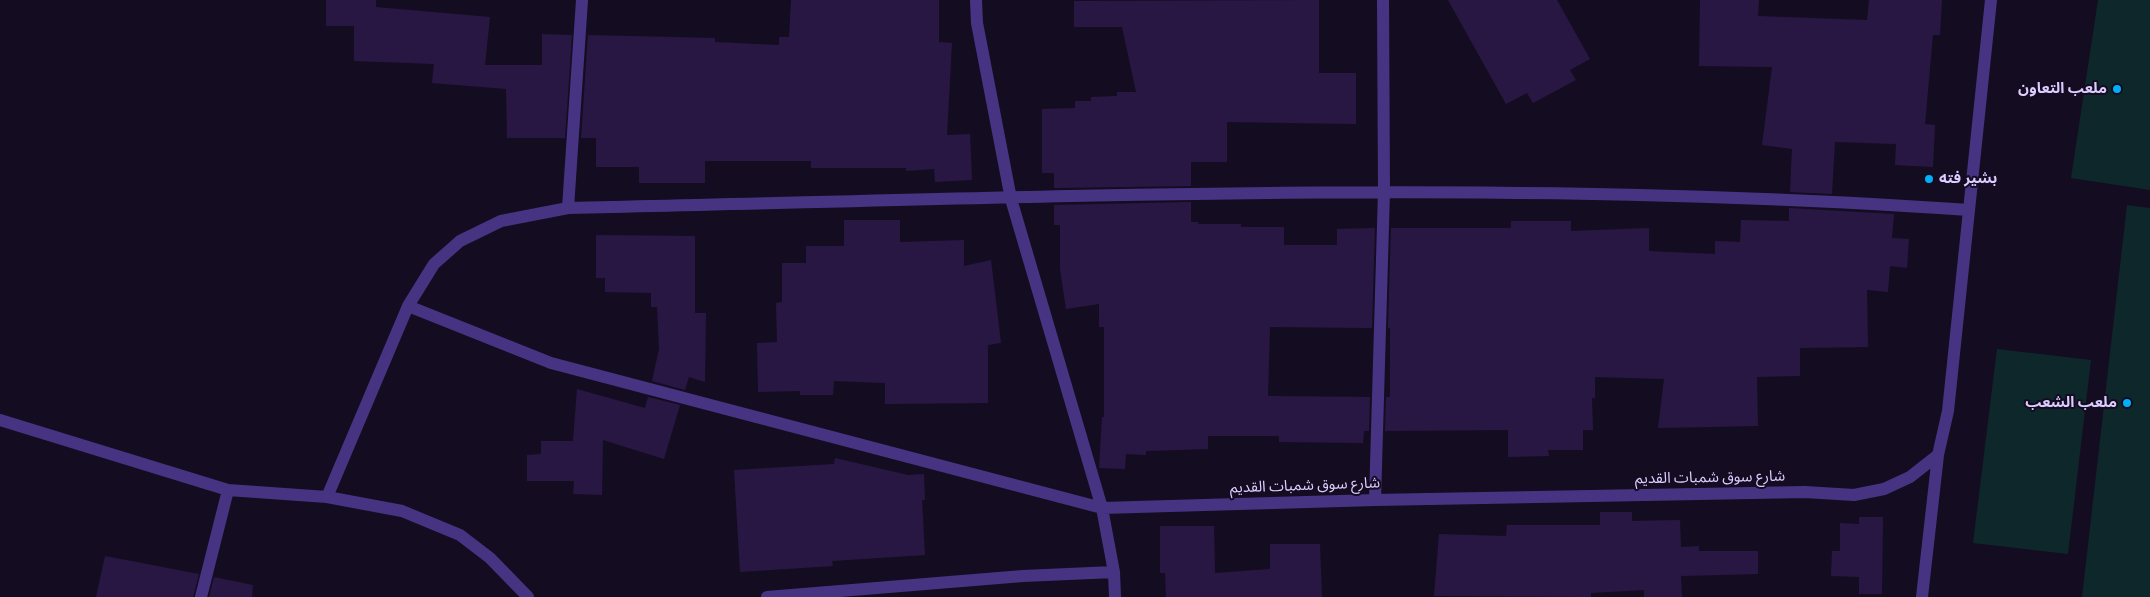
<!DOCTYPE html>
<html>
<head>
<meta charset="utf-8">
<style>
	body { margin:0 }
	canvas { display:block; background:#140c21 }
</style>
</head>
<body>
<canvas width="2150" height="597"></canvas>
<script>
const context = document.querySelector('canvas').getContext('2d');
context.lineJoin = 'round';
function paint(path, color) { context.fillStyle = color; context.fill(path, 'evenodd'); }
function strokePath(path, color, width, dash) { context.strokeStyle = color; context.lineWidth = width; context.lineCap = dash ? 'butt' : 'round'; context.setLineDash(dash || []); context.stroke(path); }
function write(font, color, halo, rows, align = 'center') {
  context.font = font + ' Signika,"Noto Sans Arabic",sans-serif'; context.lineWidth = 4; context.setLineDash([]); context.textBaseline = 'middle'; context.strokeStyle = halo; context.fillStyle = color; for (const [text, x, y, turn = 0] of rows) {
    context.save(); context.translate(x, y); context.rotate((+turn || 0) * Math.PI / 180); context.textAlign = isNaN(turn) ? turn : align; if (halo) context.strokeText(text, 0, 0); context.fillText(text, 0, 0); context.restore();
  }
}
paint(new Path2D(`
	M 2098,0 L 2150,0 L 2150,190 L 2071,178 Z
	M 2127,205 L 2150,208 L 2150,597 L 2082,597 Z
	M 1997,349 L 2091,360 L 2068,554 L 1973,543 Z`), '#0e272b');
paint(new Path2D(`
	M 326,0 L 376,0 L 376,7 L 490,17 L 485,65 L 542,65 L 542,34 L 572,35 L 565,138 L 507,138 L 506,89 L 432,83 L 434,64 L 354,61 L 354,26 L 326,26 Z
	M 791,0 L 939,0 L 939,42 L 952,43 L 947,135 L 970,134 L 972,180 L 935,182 L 934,169 L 906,171 L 906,168 L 811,168 L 811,161 L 705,161 L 705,183 L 639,183 L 639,167 L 596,167 L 596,138 L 581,138 L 588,35 L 715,38 L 715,42 L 779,45 L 779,37 L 789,37 Z
	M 1319,0 L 1319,73 L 1356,73 L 1356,124 L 1227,122 L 1227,162 L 1191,162 L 1191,186 L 1054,188 L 1054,173 L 1042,173 L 1042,109 L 1075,108 L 1075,101 L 1091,101 L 1091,97 L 1117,96 L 1117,92 L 1136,92 L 1122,27 L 1074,27 L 1074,1 Z
	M 1448,0 L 1557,0 L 1590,59 L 1570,70 L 1576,80 L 1533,103 L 1527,93 L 1506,104 Z
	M 1700,0 L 1759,0 L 1758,16 L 1867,20 L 1869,0 L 1942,0 L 1940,35 L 1933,35 L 1925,124 L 1935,125 L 1933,167 L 1895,165 L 1896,144 L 1835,142 L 1832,194 L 1790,192 L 1792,149 L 1762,145 L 1772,67 L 1699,66 Z
	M 1191,202 L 1191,222 L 1198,222 L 1198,224 L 1241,224 L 1241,227 L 1284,227 L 1284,245 L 1337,245 L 1337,229 L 1375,228 L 1372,328 L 1270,327 L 1268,396 L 1370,397 L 1369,431 L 1364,431 L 1363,443 L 1279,442 L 1279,436 L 1208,436 L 1208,449 L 1146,451 L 1146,455 L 1126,454 L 1125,469 L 1099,468 L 1102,417 L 1104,417 L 1104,327 L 1099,327 L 1099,304 L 1066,309 L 1060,269 L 1060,225 L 1054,225 L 1054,205 Z
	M 1789,208 L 1894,214 L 1892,238 L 1909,239 L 1907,268 L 1890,266 L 1888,292 L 1867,290 L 1868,347 L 1800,348 L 1800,376 L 1757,377 L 1758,426 L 1658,428 L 1664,379 L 1595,377 L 1595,398 L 1592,398 L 1593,430 L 1583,430 L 1583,450 L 1548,450 L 1549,456 L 1508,457 L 1508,430 L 1385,431 L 1386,397 L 1390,397 L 1390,328 L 1388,328 L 1391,228 L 1511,228 L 1511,221 L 1571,221 L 1571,231 L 1649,228 L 1649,251 L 1715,254 L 1715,241 L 1740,242 L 1741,220 L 1789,221 Z
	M 844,220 L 900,220 L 900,242 L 964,240 L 964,266 L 991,260 L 1001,343 L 988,345 L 988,403 L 885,404 L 885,383 L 834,381 L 833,395 L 800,395 L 800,391 L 758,392 L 757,343 L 777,342 L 776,303 L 782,302 L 782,263 L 806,263 L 806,246 L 844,246 Z
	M 596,235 L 695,236 L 695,313 L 706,313 L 705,382 L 689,377 L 685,390 L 652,381 L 659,349 L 657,307 L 651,307 L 651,293 L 605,292 L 605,278 L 596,278 Z
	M 577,389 L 645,408 L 648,397 L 680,405 L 664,459 L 603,440 L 602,495 L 573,494 L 574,481 L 527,481 L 527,455 L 541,454 L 541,441 L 573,441 Z
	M 835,458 L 908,475 L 924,474 L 925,500 L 922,500 L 925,555 L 832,561 L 833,566 L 740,572 L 734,470 L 834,464 Z
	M 1600,512 L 1632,512 L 1632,521 L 1680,520 L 1681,547 L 1699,546 L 1699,551 L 1758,551 L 1758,574 L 1681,576 L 1682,597 L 1644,597 L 1644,590 L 1591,593 L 1591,597 L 1434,596 L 1439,534 L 1506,536 L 1507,525 L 1600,525 Z
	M 1859,517 L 1883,517 L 1882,594 L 1859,594 L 1859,577 L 1831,576 L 1832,551 L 1840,551 L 1840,523 L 1859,524 Z
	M 1160,526 L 1214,526 L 1215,573 L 1270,569 L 1270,544 L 1320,544 L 1322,597 L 1166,597 L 1165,573 L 1160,573 Z
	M 105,556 L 199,574 L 193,597 L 96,597 Z
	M 214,577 L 253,585 L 252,597 L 209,597 Z`), '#281743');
strokePath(new Path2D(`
	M 976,0 L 977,23 L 1011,199 L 1102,508
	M 568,208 L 582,0
	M 408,306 L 551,363 L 1102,508
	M 0,420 L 228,490 L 327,497 L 402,511 L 460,535 L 490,558 L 528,597
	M 327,497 L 408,306 L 434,264 L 460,241 L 501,221 L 568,208 C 1035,198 1503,177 1969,210
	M 1375,500 L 1384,191 L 1383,0
	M 201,597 L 228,490
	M 767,597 L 1023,576 L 1114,572
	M 1115,597 L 1114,572 L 1102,508 L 1375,500 L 1805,492 L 1854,495 L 1884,489 L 1910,477 L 1938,455 L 1948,411 L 1991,0
	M 1922,597 L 1938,455`), '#463483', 12);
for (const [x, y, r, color] of [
	[2117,89,5,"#00aff7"],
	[1929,179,5,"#00aff7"],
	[2127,403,5,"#00aff7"]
]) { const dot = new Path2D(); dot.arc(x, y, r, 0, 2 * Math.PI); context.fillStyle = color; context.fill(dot); strokePath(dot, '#140c21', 2); }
write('bold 15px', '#dcccff', '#140c21', [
	["ملعب التعاون",2107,89],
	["بشير فته",1939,179,"left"],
	["ملعب الشعب",2117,403]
], 'right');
write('15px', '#dcccff', '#140c21', [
	["شارع سوق شمبات القديم",1710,478,-1],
	["شارع سوق شمبات القديم",1305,486,-2]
]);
</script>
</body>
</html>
